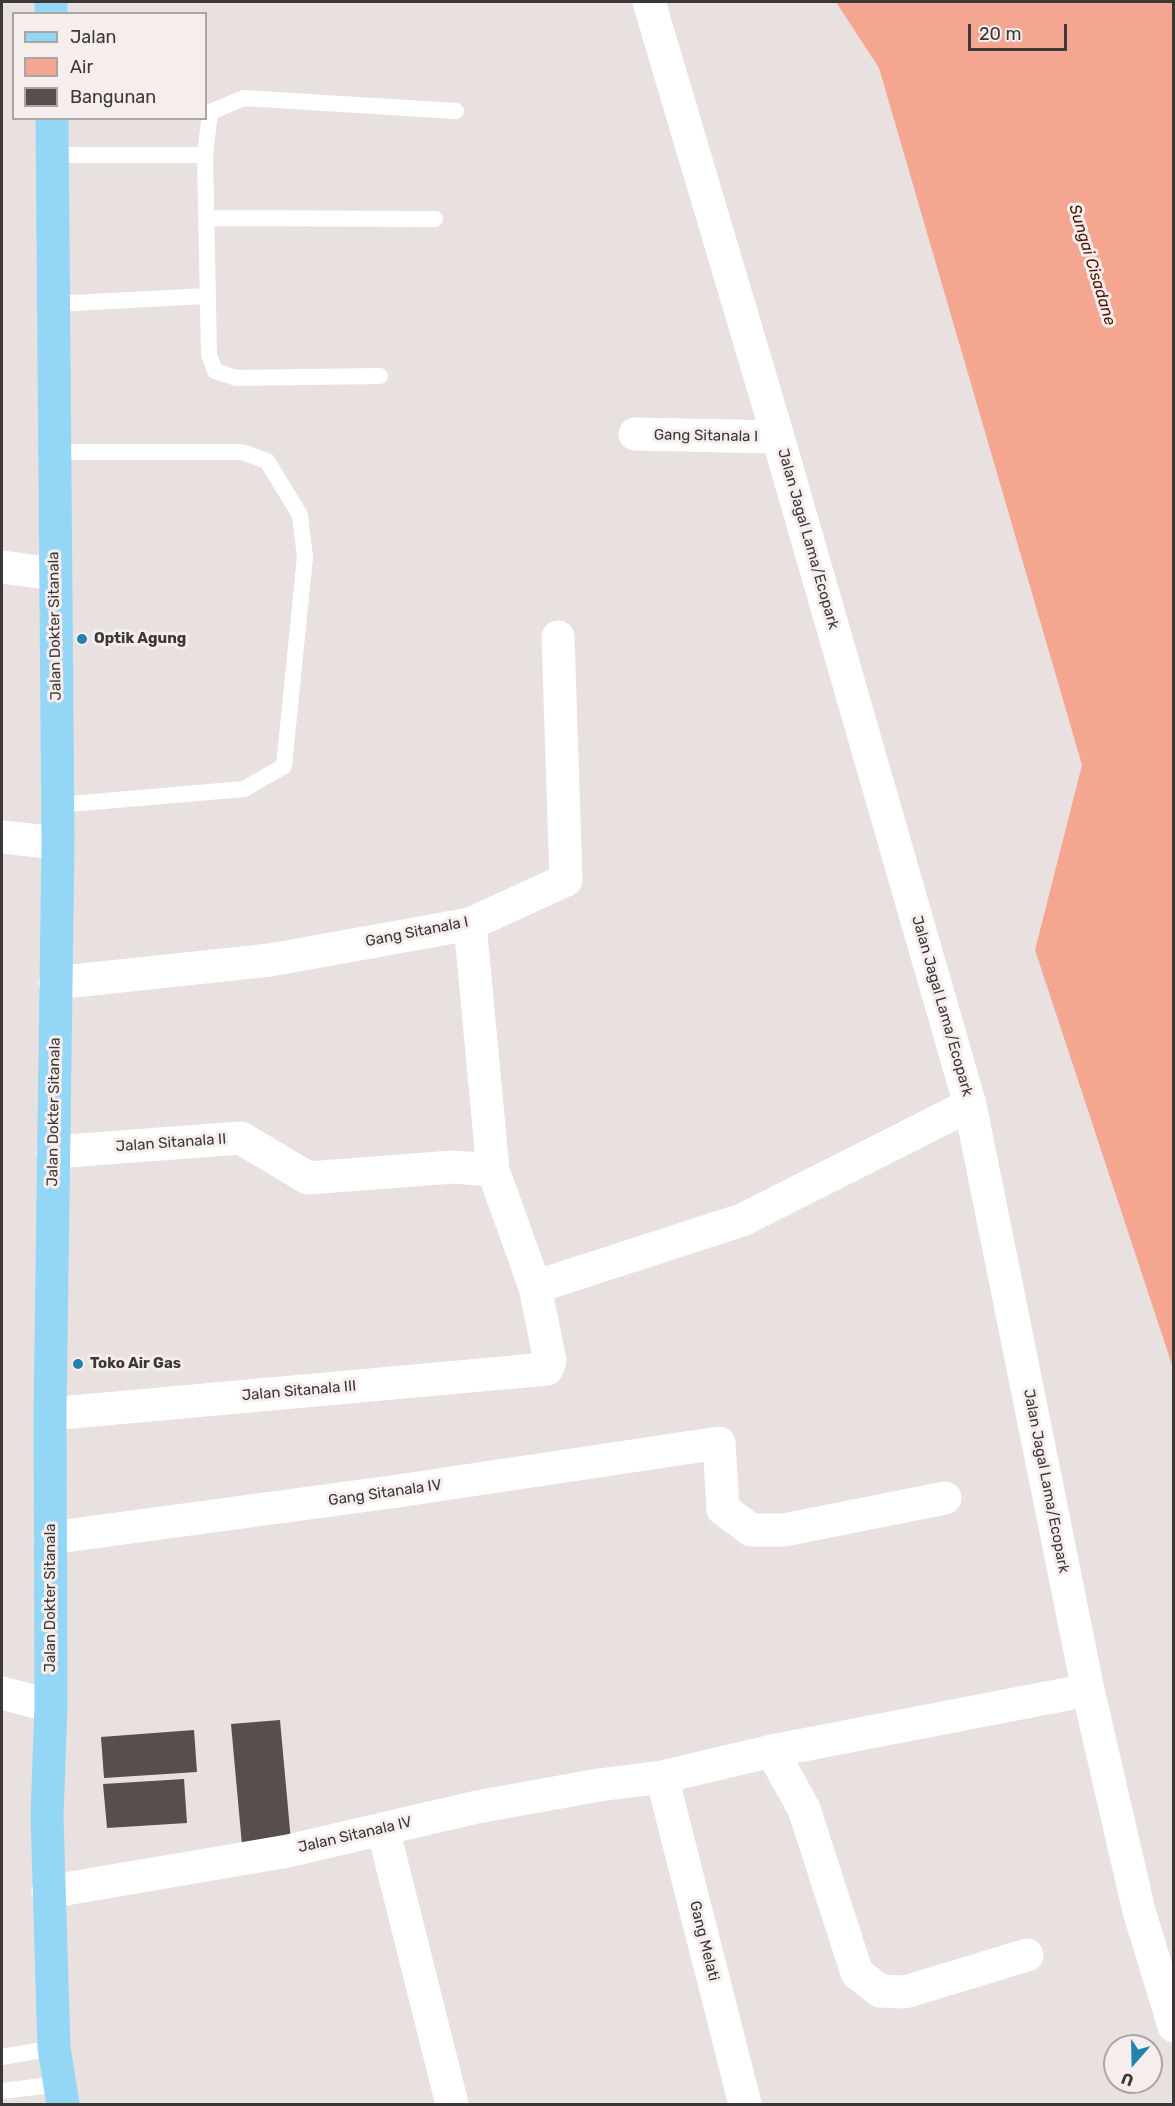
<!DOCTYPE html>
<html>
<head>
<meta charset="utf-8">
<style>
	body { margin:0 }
	#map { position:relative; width:1175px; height:2106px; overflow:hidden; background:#e9e1df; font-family:Rubik,sans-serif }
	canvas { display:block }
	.frame { position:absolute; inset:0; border:3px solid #3b3837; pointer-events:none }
	.legend { position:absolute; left:12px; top:12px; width:195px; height:108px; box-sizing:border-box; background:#f6eeec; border:2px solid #aba5a4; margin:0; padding:8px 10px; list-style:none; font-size:18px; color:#3b3837 }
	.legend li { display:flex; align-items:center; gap:12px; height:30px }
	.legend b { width:30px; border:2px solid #aba5a4 }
	.north { position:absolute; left:1103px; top:2034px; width:60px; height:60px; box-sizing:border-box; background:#f6eeec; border:2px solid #aba5a4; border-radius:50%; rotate:200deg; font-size:16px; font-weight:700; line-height:24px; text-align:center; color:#3b3837 }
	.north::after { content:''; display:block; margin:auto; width:21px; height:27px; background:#2282ad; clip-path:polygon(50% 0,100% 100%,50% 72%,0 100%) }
	.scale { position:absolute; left:968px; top:24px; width:99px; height:27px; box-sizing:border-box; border:3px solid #3b3837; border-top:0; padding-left:8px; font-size:18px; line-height:21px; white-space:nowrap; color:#3b3837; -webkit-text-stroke:4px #f6eeec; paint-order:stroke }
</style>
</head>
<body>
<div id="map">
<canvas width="1175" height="2106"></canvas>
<div class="frame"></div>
<ul class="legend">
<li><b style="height:8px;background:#94d6f6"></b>Jalan</li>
<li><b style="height:16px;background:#f4a690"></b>Air</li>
<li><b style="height:16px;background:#564f4e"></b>Bangunan</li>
</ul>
<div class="north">U</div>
<div class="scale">20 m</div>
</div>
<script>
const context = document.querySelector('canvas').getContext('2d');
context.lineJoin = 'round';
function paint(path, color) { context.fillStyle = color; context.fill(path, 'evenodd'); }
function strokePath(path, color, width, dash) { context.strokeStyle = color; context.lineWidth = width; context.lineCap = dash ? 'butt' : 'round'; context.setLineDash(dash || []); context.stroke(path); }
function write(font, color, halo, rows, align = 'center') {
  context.font = font + ' Rubik,sans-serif'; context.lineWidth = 6; context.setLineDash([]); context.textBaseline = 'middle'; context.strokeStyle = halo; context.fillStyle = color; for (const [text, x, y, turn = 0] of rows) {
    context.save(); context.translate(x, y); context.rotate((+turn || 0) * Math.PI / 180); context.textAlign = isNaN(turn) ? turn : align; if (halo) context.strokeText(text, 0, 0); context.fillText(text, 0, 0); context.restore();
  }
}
paint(new Path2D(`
	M 836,2 L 1173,2 L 1173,1368 L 1035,950 L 1082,765 L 879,68 Z`), '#f4a690');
paint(new Path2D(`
	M 280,1720 L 291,1841 L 242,1845 L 231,1724 Z
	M 194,1730 L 197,1772 L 104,1778 L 101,1737 Z
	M 184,1779 L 187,1823 L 107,1828 L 103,1784 Z`), '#564f4e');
strokePath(new Path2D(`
	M 52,155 L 205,155 L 210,112 L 244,98 L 456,111
	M 205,155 L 209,355 L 215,371 L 236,378 L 380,376
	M 206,218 L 435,219
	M 53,304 L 207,296
	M 55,452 L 242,452 L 267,461 L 300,515 L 305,557 L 284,766 L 244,789 L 58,805
	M 2,2057 L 54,2048
	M 2,2091 L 59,2084`), '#fff', 16);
strokePath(new Path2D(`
	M 649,2 L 778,437 L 970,1105 L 1088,1690 L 1139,1911 L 1174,2026
	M 635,434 L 778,437
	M 2,567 L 55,574
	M 2,837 L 58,843
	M 55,983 L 270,960 L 470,924 L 566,880 L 558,637
	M 53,1152 L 241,1138 L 308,1178 L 453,1167 L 493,1170
	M 535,1287 L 742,1220 L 970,1105
	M 50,1414 L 547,1369 L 550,1361 L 535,1287 L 493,1170 L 470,924
	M 50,1538 L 398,1491 L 719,1443 L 723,1509 L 751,1530 L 784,1530 L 945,1498
	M 2,1693 L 51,1706
	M 772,1751 L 804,1809 L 857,1973 L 880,1991 L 905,1992 L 1027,1955
	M 662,1777 L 745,2104
	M 383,1829 L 452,2104
	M 48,1892 L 288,1851 L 477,1807 L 599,1785 L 662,1777 L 772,1751 L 1088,1690`), '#fff', 33);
strokePath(new Path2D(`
	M 51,2 L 51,14
	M 52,118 L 58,843 L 50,1414 L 51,1706 L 47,1816 L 54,2048 L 63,2104`), '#94d6f6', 33);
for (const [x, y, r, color] of [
	[82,639,6,"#2282ad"],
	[78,1364,6,"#2282ad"]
]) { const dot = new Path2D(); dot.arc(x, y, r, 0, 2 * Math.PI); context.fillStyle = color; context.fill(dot); strokePath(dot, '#f6eeec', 2); }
write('15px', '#3b3837', '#f6eeec', [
	["Gang Sitanala I",706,436,1],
	["Jalan Jagal Lama/Ecopark",808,539,74],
	["Jalan Dokter Sitanala",55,626,-91],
	["Gang Sitanala I",417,932,-11],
	["Jalan Jagal Lama/Ecopark",942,1006,74],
	["Jalan Dokter Sitanala",54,1112,-89],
	["Jalan Sitanala II",171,1143,-4],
	["Jalan Sitanala III",299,1391,-5],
	["Jalan Jagal Lama/Ecopark",1046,1481,79],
	["Gang Sitanala IV",385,1493,-8],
	["Jalan Dokter Sitanala",51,1598,-90],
	["Jalan Sitanala IV",355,1835,-13],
	["Gang Melati",704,1941,76]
]);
write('bold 15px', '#3b3837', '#f6eeec', [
	["Optik Agung",94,639],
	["Toko Air Gas",90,1364]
], 'left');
write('italic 16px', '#501604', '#f6eeec', [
	["Sungai Cisadane",1092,265,73]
]);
</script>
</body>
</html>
